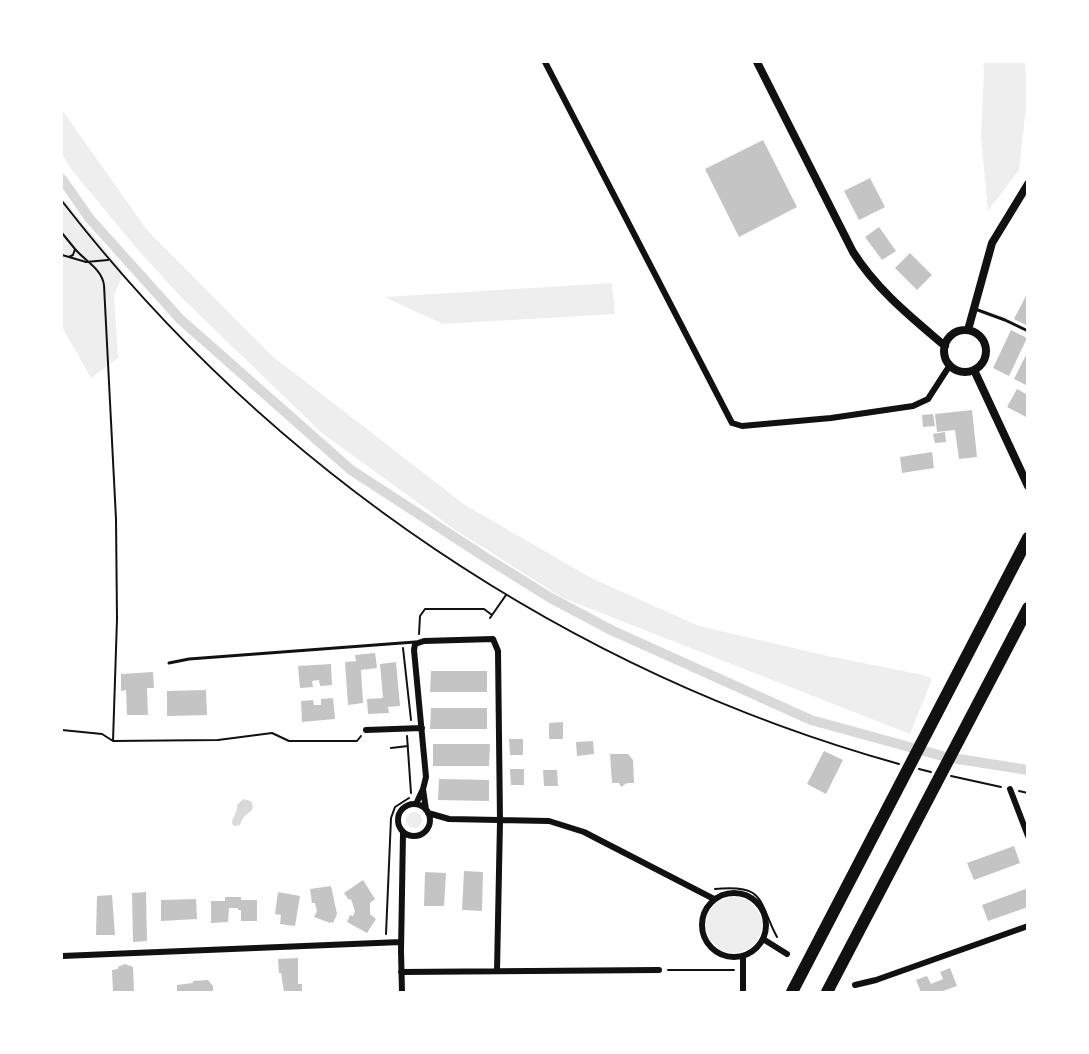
<!DOCTYPE html>
<html>
<head>
<meta charset="utf-8">
<style>
	body { margin:0 }
	#map { position:relative; width:1089px; height:1054px; overflow:hidden; background:#fff; font-family:Literata,serif }
	canvas { display:block }
	.frame { position:absolute; inset:0; border:63px solid #fff; pointer-events:none }
</style>
</head>
<body>
<div id="map">
<canvas width="1089" height="1054"></canvas>
<div class="frame"></div>
</div>
<script>
const context = document.querySelector('canvas').getContext('2d');
context.lineJoin = 'round';
function paint(path, color) { context.fillStyle = color; context.fill(path, 'evenodd'); }
function strokePath(path, color, width, dash) { context.strokeStyle = color; context.lineWidth = width; context.lineCap = dash ? 'butt' : 'round'; context.setLineDash(dash || []); context.stroke(path); }
paint(new Path2D(`
	M 983,62 L 1025,62 L 1027,98 L 1019,170 L 988,211 L 981,137 L 984,71 Z
	M 62,110 L 147,230 L 271,355 L 465,505 L 593,579 L 699,626 L 828,656 L 923,675 L 932,679 L 910,734 L 563,598 L 454,529 L 322,433 L 182,298 L 138,250 L 72,170 L 62,155 Z
	M 62,198 L 124,272 L 114,295 L 118,358 L 91,378 L 62,327 Z
	M 612,283 L 615,314 L 443,324 L 384,297 Z
	M406 820a8 8 0 1 1 16 0a8 8 0 1 1-16 0Z
	M706 925a28 28 0 1 1 56 0a28 28 0 1 1-56 0Z`), '#eee');
paint(new Path2D(`
	M 243,799 L 251,801 C 256,811 249,811 244,817 C 242,819 241,822 240,825 L 235,826 L 232,824 C 232,817 238,812 237,805 Z`), '#d9d9d9');
strokePath(new Path2D(`
	M 62,179 L 90,219 L 180,319 L 351,470 L 488,559 L 549,597 L 611,630 L 811,720 L 946,757 L 1028,770`), '#d9d9d9', 10);
paint(new Path2D(`
	M 763,140 L 797,207 L 739,237 L 705,169 Z
	M 870,178 L 885,207 L 859,220 L 844,191 Z
	M 879,227 L 896,251 L 882,260 L 865,237 Z
	M 910,253 L 932,275 L 917,290 L 895,268 Z
	M 1028,292 L 1028,326 L 1014,319 Z
	M 1011,330 L 1027,338 L 1009,376 L 993,368 Z
	M 1028,351 L 1028,386 L 1014,379 Z
	M 1017,389 L 1028,395 L 1028,418 L 1007,407 Z
	M 972,410 L 977,457 L 959,459 L 955,430 L 937,432 L 935,414 Z
	M 933,414 L 935,426 L 923,427 L 922,415 Z
	M 945,432 L 946,442 L 935,443 L 933,434 Z
	M 932,452 L 934,468 L 902,473 L 900,457 Z
	M 375,653 L 377,668 L 361,670 L 363,703 L 348,705 L 345,662 L 356,661 L 355,655 Z
	M 396,662 L 400,706 L 388,707 L 389,713 L 368,714 L 367,699 L 383,698 L 380,664 Z
	M 331,664 L 332,685 L 320,686 L 319,680 L 312,681 L 313,687 L 300,688 L 298,666 Z
	M 431,671 L 487,671 L 487,692 L 430,692 Z
	M 153,672 L 154,688 L 147,688 L 148,715 L 127,715 L 126,690 L 121,691 L 121,674 Z
	M 206,690 L 207,715 L 167,716 L 167,691 Z
	M 333,698 L 335,719 L 302,722 L 301,701 L 313,700 L 314,705 L 321,705 L 321,699 Z
	M 431,708 L 487,708 L 487,729 L 430,729 Z
	M 563,722 L 563,739 L 549,739 L 549,723 Z
	M 509,739 L 523,739 L 523,755 L 510,755 Z
	M 593,741 L 594,754 L 577,756 L 576,742 Z
	M 433,744 L 490,744 L 489,766 L 433,766 Z
	M 824,751 L 843,760 L 826,794 L 807,784 Z
	M 610,754 L 628,754 L 633,760 L 634,783 L 627,783 L 621,787 L 619,783 L 612,783 Z
	M 510,769 L 524,769 L 524,785 L 511,785 Z
	M 543,770 L 557,770 L 558,786 L 544,786 Z
	M 439,779 L 489,780 L 489,801 L 438,800 Z
	M 1014,846 L 1020,863 L 974,880 L 967,863 Z
	M 464,871 L 483,872 L 482,911 L 462,910 Z
	M 425,872 L 446,873 L 444,906 L 424,906 Z
	M 363,880 L 375,899 L 370,903 L 370,914 L 376,919 L 367,933 L 347,922 L 350,915 L 353,916 L 355,911 L 351,899 L 349,900 L 344,893 Z
	M 331,886 L 337,914 L 333,923 L 331,922 L 330,923 L 314,917 L 317,911 L 315,903 L 312,903 L 310,889 Z
	M 1028,888 L 1028,907 L 988,921 L 982,905 Z
	M 146,892 L 147,941 L 133,942 L 132,893 Z
	M 278,892 L 300,896 L 295,926 L 280,924 L 281,915 L 275,914 Z
	M 112,895 L 115,935 L 96,935 L 97,896 Z
	M 225,897 L 241,897 L 241,900 L 257,900 L 257,921 L 241,921 L 241,910 L 238,910 L 238,908 L 229,908 L 228,922 L 211,923 L 211,901 L 225,901 Z
	M 196,899 L 197,919 L 161,921 L 161,900 Z
	M 298,958 L 298,984 L 302,984 L 302,992 L 284,992 L 281,973 L 279,973 L 278,959 Z
	M 125,964 L 133,967 L 134,992 L 113,992 L 112,970 L 118,969 L 118,967 Z
	M 950,968 L 957,986 L 940,992 L 921,992 L 916,980 L 927,976 L 931,984 L 943,979 L 940,972 Z
	M 208,980 L 213,986 L 213,992 L 177,992 L 177,985 L 193,983 L 193,981 Z`), '#c4c4c4');
strokePath(new Path2D(`
	M 62,201 C 271,471 569,672 899,764
	M 62,233 L 75,249 L 73,255 L 69,257 L 62,255
	M 75,249 C 85,261 102,269 104,285 L 116,519 L 117,619 L 113,741
	M 69,257 L 86,262 L 108,260
	M 490,618 L 506,595
	M 419,634 L 420,616 L 425,609 L 484,609 L 492,615
	M 403,648 L 411,720
	M 62,730 L 102,734 L 113,741 L 218,740 L 272,733 L 289,741 L 357,741 L 361,736
	M 407,736 L 411,793
	M 391,748 L 408,746
	M 919,769 L 931,772
	M 951,776 L 1001,787
	M 1019,791 L 1028,793
	M 715,889 C 766,884 758,901 777,937
	M 386,934 L 391,818 L 395,807 L 409,798
	M 668,970 L 734,970`), '#111', 2);
strokePath(new Path2D(`
	M 975,309 L 1005,320 L 1028,331
	M 169,663 L 189,659 L 415,642`), '#111', 3);
strokePath(new Path2D(`
	M 545,62 L 732,423 L 742,426 L 831,418 L 913,406 L 928,399 L 950,365
	M 366,730 L 422,728
	M 423,789 L 426,810
	M 1010,789 L 1028,836
	M398 820a16 16 0 1 1 32 0a16 16 0 1 1-32 0Z
	M 416,804 L 423,789 L 426,777 L 414,650 L 415,644 L 424,641 L 493,639 L 498,651 L 500,821 L 497,971
	M 428,813 L 449,819 L 549,821 L 584,832 L 714,899
	M702 925a32 32 0 1 1 64 0a32 32 0 1 1-64 0Z
	M 763,939 L 787,954
	M 62,956 L 401,942
	M 743,956 L 743,992
	M 401,972 L 659,970
	M 855,985 L 876,980 L 1028,926
	M 402,992 L 401,951 L 403,833`), '#111', 6);
strokePath(new Path2D(`
	M 757,62 L 853,252 C 877,290 911,317 945,346
	M 968,330 L 992,243 L 1028,184
	M944 351a21 21 0 1 1 42 0a21 21 0 1 1-42 0Z
	M 974,370 L 1028,486`), '#111', 8);
strokePath(new Path2D(`
	M 792,992 L 1028,538
	M 827,992 L 1028,608`), '#111', 12);
</script>
</body>
</html>
